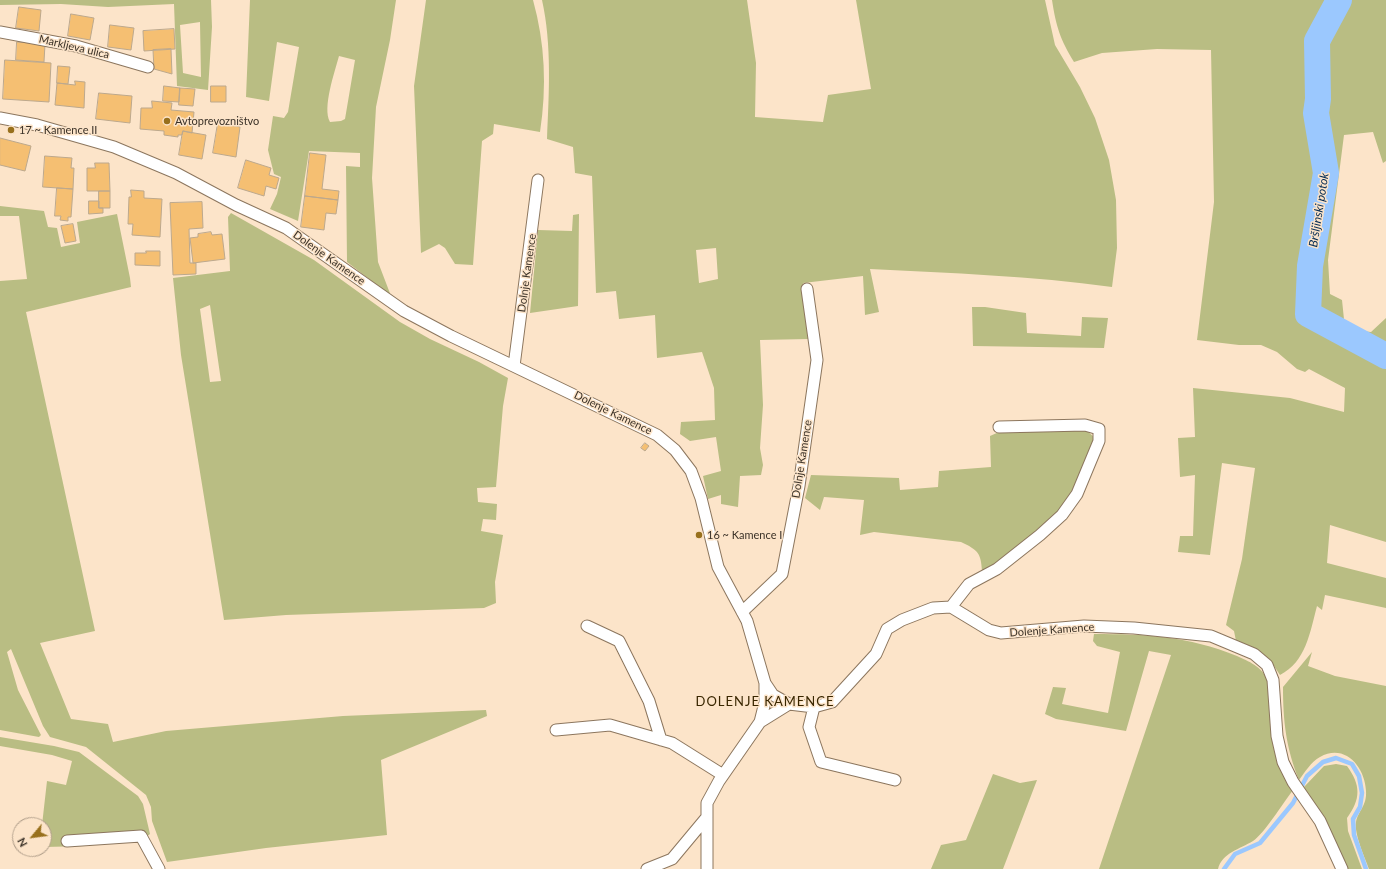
<!DOCTYPE html>
<html>
<head>
<meta charset="utf-8">
<style>
	body { margin:0 }
	#map { position:relative; width:1386px; height:869px; overflow:hidden; background:#fce4c9; font-family:Lato,sans-serif }
	canvas { display:block }
	.north { position:absolute; left:12px; top:817px; width:40px; height:40px; box-sizing:border-box; background:#fce4c9; border:1px solid #ae9c88; border-radius:50%; rotate:241deg; font-size:11px; font-weight:700; line-height:16px; text-align:center; color:#3a3127 }
	.north::after { content:''; display:block; margin:auto; width:14px; height:18px; background:#98701c; clip-path:polygon(50% 0,100% 100%,50% 72%,0 100%) }
</style>
</head>
<body>
<div id="map">
<canvas width="1386" height="869"></canvas>
<div class="north">N</div>
</div>
<script>
const context = document.querySelector('canvas').getContext('2d');
context.lineJoin = 'round';
function paint(path, color) { context.fillStyle = color; context.fill(path, 'evenodd'); }
function strokePath(path, color, width, dash) { context.strokeStyle = color; context.lineWidth = width; context.lineCap = dash ? 'butt' : 'round'; context.setLineDash(dash || []); context.stroke(path); }
function write(font, color, halo, rows, align = 'center') {
  context.font = font + ' Lato,sans-serif'; context.lineWidth = 3; context.setLineDash([]); context.textBaseline = 'middle'; context.strokeStyle = halo; context.fillStyle = color; for (const [text, x, y, turn = 0] of rows) {
    context.save(); context.translate(x, y); context.rotate((+turn || 0) * Math.PI / 180); context.textAlign = isNaN(turn) ? turn : align; if (halo) context.strokeText(text, 0, 0); context.fillText(text, 0, 0); context.restore();
  }
}
paint(new Path2D(`
	M 0,0 L 211,0 L 212,27 L 208,90 L 177,86 L 174,4 L 108,7 L 61,4 L 0,5 ZM 200,22 L 200,23 L 201,77 L 183,73 L 180,25 Z
	M 250,0 L 396,0 L 390,40 L 376,107 L 372,178 L 378,262 L 391,296 L 347,262 L 346,166 L 360,167 L 360,153 L 309,151 L 298,221 L 270,209 L 277,194 L 281,177 L 274,174 L 268,150 L 273,116 L 284,118 L 288,112 L 299,47 L 277,42 L 269,101 L 246,97 ZM 339,56 L 355,60 L 345,119 L 341,121 L 330,122 C 322,108 335,71 339,56 Z
	M 426,0 L 533,0 C 545,43 547,87 540,132 L 494,124 L 493,134 L 482,141 L 473,265 L 455,264 L 445,248 L 439,244 L 421,253 L 414,86 Z
	M 542,0 L 747,0 L 756,63 L 755,117 L 823,122 L 828,95 L 871,89 L 856,0 L 1045,0 L 1055,45 L 1080,87 L 1095,118 L 1109,160 L 1116,200 L 1117,248 L 1112,287 C 1032,276 951,273 870,269 L 879,312 L 865,315 L 863,276 L 803,283 L 808,339 L 760,340 L 763,405 L 760,448 L 763,465 L 761,475 L 740,476 L 738,507 L 721,504 L 721,495 L 708,499 L 703,476 L 721,471 L 716,437 L 690,441 L 680,434 L 681,422 L 715,420 L 714,388 L 702,352 L 657,358 L 655,315 L 619,319 L 616,291 L 596,293 L 592,176 L 575,173 L 573,147 L 547,139 C 549,93 552,45 542,0 ZM 716,248 L 718,279 L 699,283 L 696,250 Z
	M 1052,0 L 1386,0 L 1386,161 L 1383,163 L 1373,132 L 1344,135 L 1328,260 L 1330,294 L 1342,300 L 1345,329 L 1371,332 L 1386,318 L 1386,542 L 1330,525 L 1327,563 L 1386,578 L 1386,608 L 1325,595 L 1322,610 L 1317,606 C 1310,632 1306,662 1280,675 L 1272,663 L 1236,641 L 1234,631 L 1226,625 L 1242,559 L 1255,468 L 1222,463 L 1210,555 L 1178,552 L 1180,536 L 1193,536 L 1195,475 L 1180,477 L 1178,438 L 1195,437 L 1193,388 L 1290,398 L 1344,412 L 1345,388 L 1309,369 L 1305,372 L 1297,369 L 1277,352 L 1261,345 L 1239,345 L 1197,340 L 1214,202 L 1211,50 L 1157,49 L 1102,53 L 1074,62 C 1060,39 1056,26 1052,0 Z
	M 0,206 L 44,211 L 48,227 L 57,228 L 61,247 L 80,243 L 77,222 L 117,214 L 130,278 L 131,287 L 26,312 L 95,631 L 40,643 L 71,719 L 108,724 L 113,742 L 166,731 L 343,716 L 486,710 L 487,716 L 381,760 L 387,835 L 266,848 L 167,862 L 152,821 L 151,807 L 146,795 L 86,747 L 50,737 L 43,726 L 11,649 L 7,652 L 18,690 L 41,735 L 39,737 L 0,730 L 0,281 L 27,279 L 19,216 L 0,216 Z
	M 231,213 L 314,260 L 400,322 L 430,339 L 479,362 L 508,378 L 503,406 L 496,487 L 477,488 L 478,502 L 497,504 L 496,520 L 483,519 L 481,531 L 503,535 L 495,582 L 496,603 L 484,608 L 286,615 L 224,620 L 181,355 L 173,278 L 230,271 L 228,217 ZM 210,305 L 221,381 L 210,382 L 200,309 Z
	M 579,214 L 578,306 L 530,313 L 538,230 L 572,231 L 573,215 Z
	M 972,307 L 985,307 L 1026,313 L 1027,333 L 1081,336 L 1082,317 L 1108,318 L 1104,348 L 973,346 Z
	M 1086,430 L 1095,438 L 1073,490 L 1058,514 L 997,565 L 982,571 C 981,553 978,550 961,542 L 874,532 L 860,535 L 864,500 L 824,497 L 820,510 L 805,498 L 811,475 L 899,478 L 900,490 L 938,487 L 939,471 L 991,467 L 990,436 L 999,432 Z
	M 1094,634 C 1145,634 1188,636 1237,656 C 1248,661 1263,667 1267,680 C 1272,696 1270,714 1271,731 C 1274,753 1282,771 1293,790 C 1283,803 1264,834 1253,841 C 1240,849 1222,853 1218,869 L 1099,869 L 1171,655 L 1149,651 L 1126,731 L 1056,719 L 1045,714 L 1053,687 L 1066,688 L 1062,704 L 1108,713 L 1120,652 L 1097,646 L 1093,641 Z
	M 1312,652 L 1308,666 L 1335,676 L 1386,686 L 1386,869 L 1369,869 C 1365,858 1354,834 1356,822 C 1358,811 1367,806 1366,791 C 1365,767 1345,743 1320,757 C 1311,762 1305,772 1299,780 C 1286,748 1283,721 1283,687 Z
	M 0,737 L 54,746 L 79,752 L 138,796 L 143,804 L 150,834 L 138,843 L 130,840 L 86,846 L 44,847 L 44,825 L 42,825 L 47,781 L 66,785 L 72,761 L 52,755 L 0,746 Z
	M 1336,764 L 1347,766 C 1361,785 1361,799 1347,818 L 1348,831 L 1362,869 L 1348,869 L 1330,830 L 1304,787 L 1324,766 Z
	M 993,774 L 1020,783 L 1037,780 L 1003,869 L 931,869 L 941,845 L 966,840 Z`), '#b9bd83');
strokePath(new Path2D(`
	M 1224,869 L 1235,854 L 1260,843 L 1293,803 L 1307,776 L 1323,762 L 1336,758 L 1352,764 L 1359,776 L 1362,793 L 1360,807 L 1353,819 L 1354,835 L 1366,869`), '#9bc8fe', 4.5);
strokePath(new Path2D(`
	M 1339,0 L 1317,41 L 1318,99 L 1316,113 L 1326,173 L 1310,266 L 1308,314 L 1386,356`), '#9bc8fe', 26);
const building = new Path2D(`
	M 19,7 L 41,10 L 39,31 L 16,28 Z
	M 71,14 L 94,18 L 90,40 L 68,36 Z
	M 110,25 L 134,28 L 131,50 L 108,47 Z
	M 174,29 L 175,49 L 144,51 L 143,31 Z
	M 17,42 L 45,44 L 44,62 L 16,60 Z
	M 171,49 L 172,74 L 154,69 L 153,50 Z
	M 5,60 L 51,63 L 49,102 L 3,99 Z
	M 58,66 L 70,67 L 68,84 L 57,83 Z
	M 75,81 L 85,82 L 84,108 L 55,105 L 57,83 L 75,85 Z
	M 164,86 L 180,88 L 179,102 L 163,101 Z
	M 211,86 L 226,86 L 226,102 L 211,102 Z
	M 180,88 L 195,89 L 193,106 L 179,105 Z
	M 99,93 L 132,96 L 130,123 L 96,119 Z
	M 152,101 L 172,103 L 171,110 L 194,112 L 192,133 L 183,131 L 182,135 L 178,135 L 178,137 L 164,135 L 164,131 L 140,129 L 141,108 L 152,108 Z
	M 218,123 L 240,127 L 236,157 L 213,153 Z
	M 183,131 L 206,135 L 202,159 L 179,155 Z
	M 0,138 L 31,146 L 25,171 L 0,165 Z
	M 310,153 L 326,155 L 322,189 L 339,191 L 338,200 L 305,196 Z
	M 45,156 L 72,158 L 71,168 L 74,168 L 73,189 L 43,187 Z
	M 246,160 L 271,168 L 269,175 L 279,178 L 276,189 L 266,186 L 264,196 L 238,188 Z
	M 95,163 L 109,163 L 110,191 L 87,191 L 87,168 L 95,168 Z
	M 57,188 L 73,189 L 71,217 L 68,217 L 68,221 L 60,220 L 61,216 L 55,216 Z
	M 131,190 L 144,191 L 144,198 L 162,199 L 160,237 L 132,235 L 133,224 L 128,224 L 129,197 L 131,197 Z
	M 99,191 L 110,191 L 110,208 L 99,208 Z
	M 305,196 L 338,200 L 336,214 L 326,213 L 324,230 L 301,227 Z
	M 89,201 L 99,201 L 99,208 L 103,208 L 103,213 L 89,214 Z
	M 202,202 L 203,228 L 189,229 L 190,263 L 196,263 L 196,274 L 173,275 L 170,203 Z
	M 73,224 L 76,241 L 65,243 L 61,226 Z
	M 211,232 L 212,235 L 222,234 L 225,259 L 193,263 L 190,238 L 198,237 L 198,234 Z
	M 146,251 L 160,251 L 160,266 L 135,265 L 135,253 L 146,253 Z
	M 645,443 L 649,446 L 645,451 L 641,448 Z`);
paint(building, '#f5bf72');
strokePath(building, '#bca88d', 1);
const street = new Path2D(`
	M 0,32 L 76,46 L 148,67
	M 0,118 L 37,125 L 114,147 L 176,173 L 236,205 L 286,228 L 404,311 L 451,336 L 657,435 L 675,450 L 691,471 L 701,498 L 718,567 L 747,621 L 765,683 L 773,695 L 789,704 L 814,707 L 832,702 L 876,654 L 887,629 L 902,620 L 933,608 L 951,607 L 989,630 L 1001,633 L 1084,626 L 1134,628 L 1211,636 L 1254,654 L 1267,665 L 1273,680 L 1277,736 L 1283,762 L 1293,782 L 1320,821 L 1342,869
	M 514,366 L 538,180
	M 951,607 L 969,584 L 997,569 L 1040,535 L 1062,515 L 1077,494 L 1099,441 L 1099,429 L 1085,425 L 999,427
	M 742,612 L 782,574 L 799,486 L 817,360 L 807,289
	M 587,626 L 619,641 L 649,701 L 661,740
	M 814,707 L 809,727 L 821,762 L 895,780
	M 760,722 L 789,704
	M 556,730 L 610,725 L 672,743 L 723,775
	M 67,841 L 141,836 L 159,869
	M 647,869 L 672,859 L 707,817
	M 707,869 L 707,803 L 719,781 L 760,722 L 765,702 L 765,683`);
strokePath(street, '#8c765e', 13);
strokePath(street, '#fff', 11);
for (const [x, y, r, color] of [
	[167,121,4,"#98701c"],
	[11,130,4,"#98701c"],
	[699,535,4,"#98701c"]
]) { const dot = new Path2D(); dot.arc(x, y, r, 0, 2 * Math.PI); context.fillStyle = color; context.fill(dot); strokePath(dot, '#fce4c9', 1.5); }
write('11px', '#3a3127', '#fce4c9', [
	["Markljeva ulica",74,47,13],
	["Dolenje Kamence",329,258,35],
	["Dolnje Kamence",527,273,-82],
	["Dolenje Kamence",613,413,26],
	["Dolnje Kamence",802,459,-81],
	["Dolenje Kamence",1052,630,-4]
]);
write('11px', '#3a3127', '#fce4c9', [
	["Avtoprevozništvo",175,121],
	["17 ~ Kamence II",19,130],
	["16 ~ Kamence I",707,535]
], 'left');
write('italic 12px', '#032a53', '#fce4c9', [
	["Bršljinski potok",1319,210,-81]
]);
context.letterSpacing = '1px';
write('13px', '#392600', '#fce4c9', [
	["DOLENJE KAMENCE",765,702]
]);
context.letterSpacing = '0px';
</script>
</body>
</html>
